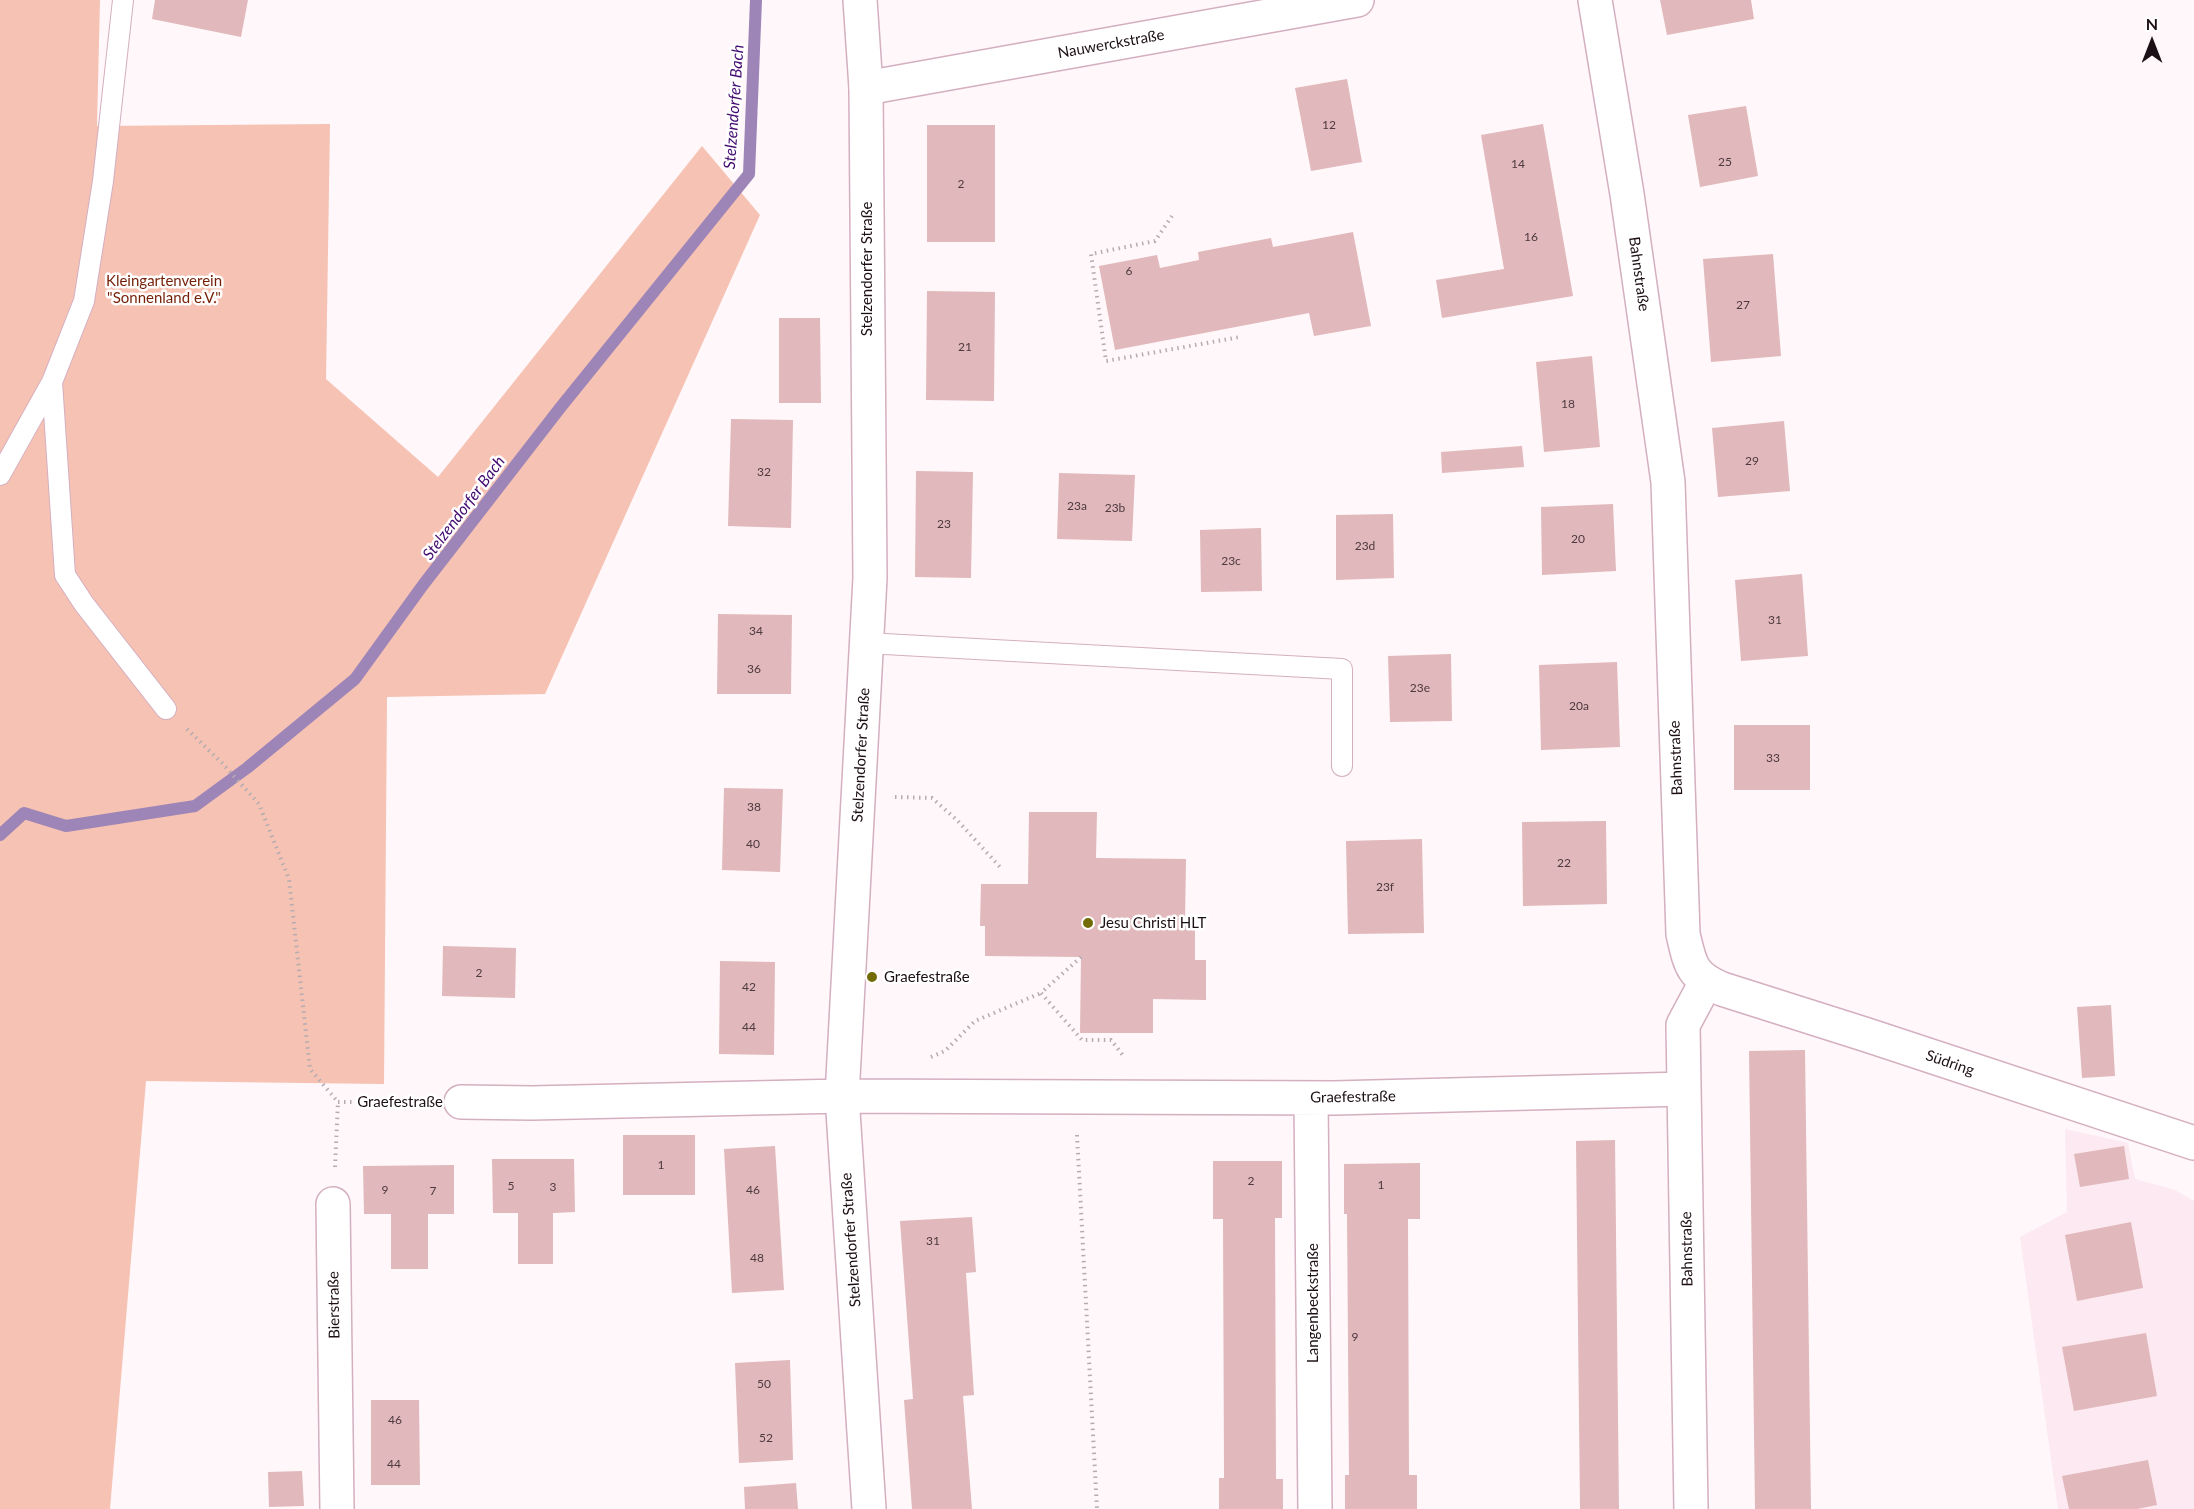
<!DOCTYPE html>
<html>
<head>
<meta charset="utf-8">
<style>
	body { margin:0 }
	#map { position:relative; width:2194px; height:1509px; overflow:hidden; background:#fff7fa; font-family:Lato,sans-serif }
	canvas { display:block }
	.north { position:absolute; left:2122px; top:12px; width:60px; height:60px; -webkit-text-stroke:4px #fff; paint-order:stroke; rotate:0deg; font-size:16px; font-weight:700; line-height:24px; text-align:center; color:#1c0f15 }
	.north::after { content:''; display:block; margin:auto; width:21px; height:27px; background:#1c0f15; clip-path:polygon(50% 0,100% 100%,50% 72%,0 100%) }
</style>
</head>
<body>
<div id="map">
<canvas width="2194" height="1509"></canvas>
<div class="north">N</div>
</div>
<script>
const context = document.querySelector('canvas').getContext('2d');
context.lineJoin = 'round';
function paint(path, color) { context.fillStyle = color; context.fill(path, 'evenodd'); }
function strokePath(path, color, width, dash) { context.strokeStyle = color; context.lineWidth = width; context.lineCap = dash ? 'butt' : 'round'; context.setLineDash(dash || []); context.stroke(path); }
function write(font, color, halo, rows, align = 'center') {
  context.font = font + ' Lato,sans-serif'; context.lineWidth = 5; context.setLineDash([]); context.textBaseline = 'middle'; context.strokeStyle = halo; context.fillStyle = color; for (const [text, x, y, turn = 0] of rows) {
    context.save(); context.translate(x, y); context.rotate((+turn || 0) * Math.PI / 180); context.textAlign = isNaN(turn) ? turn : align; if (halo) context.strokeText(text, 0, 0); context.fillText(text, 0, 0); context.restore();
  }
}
paint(new Path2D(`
	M 2065,1129 L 2128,1143 L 2135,1179 L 2175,1190 L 2194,1201 L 2194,1509 L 2058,1509 L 2020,1237 L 2067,1212 Z`), '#fce9f1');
paint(new Path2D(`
	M 0,0 L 100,0 L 97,126 L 330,124 L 326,379 L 438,477 L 702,146 L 760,215 L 545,694 L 387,697 L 384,1084 L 146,1081 L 110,1509 L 0,1509 Z`), '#f6c2b3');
strokePath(new Path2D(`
	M 0,835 L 24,813 L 66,826 L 195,806 L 247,768 L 355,679 L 423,585 L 560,408 L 749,174 L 756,0`), '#9d85b7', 12);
paint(new Path2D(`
	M 155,0 L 248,0 L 241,37 L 152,19 Z
	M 1660,0 L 1751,0 L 1754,19 L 1667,35 Z
	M 1347,79 L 1362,162 L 1311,171 L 1295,88 Z
	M 1746,106 L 1758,176 L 1700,187 L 1688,115 Z
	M 1543,124 L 1573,296 L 1442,318 L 1436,280 L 1504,269 L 1481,135 Z
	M 927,125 L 995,125 L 995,242 L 927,242 Z
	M 1353,232 L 1371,326 L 1314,336 L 1309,313 L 1115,350 L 1099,266 L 1157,255 L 1160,268 L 1199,260 L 1198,252 L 1271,238 L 1273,247 Z
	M 1773,254 L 1781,356 L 1711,362 L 1703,259 Z
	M 927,291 L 995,292 L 994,401 L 926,400 Z
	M 779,318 L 820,318 L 821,403 L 779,403 Z
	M 1592,356 L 1600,447 L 1544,452 L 1536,362 Z
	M 731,419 L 793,420 L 791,528 L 728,526 Z
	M 1784,421 L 1790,491 L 1718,497 L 1712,428 Z
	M 1522,446 L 1524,467 L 1442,473 L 1441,452 Z
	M 916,471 L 973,472 L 971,578 L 915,577 Z
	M 1059,473 L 1135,475 L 1132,541 L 1057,539 Z
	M 1613,504 L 1616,571 L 1542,575 L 1541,507 Z
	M 1393,514 L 1394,578 L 1336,580 L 1336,515 Z
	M 1261,528 L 1262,591 L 1201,592 L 1200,530 Z
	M 1802,574 L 1808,656 L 1741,661 L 1735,580 Z
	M 718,614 L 792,615 L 791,694 L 717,694 Z
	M 1451,654 L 1452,721 L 1390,722 L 1388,656 Z
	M 1617,662 L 1620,747 L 1541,750 L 1539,665 Z
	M 1734,725 L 1810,725 L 1810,790 L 1734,790 Z
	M 724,788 L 783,789 L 780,872 L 722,870 Z
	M 1029,812 L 1097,812 L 1096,858 L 1186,859 L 1185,920 L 1195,920 L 1195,960 L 1206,960 L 1206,1000 L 1153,999 L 1153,1033 L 1080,1033 L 1081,957 L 985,956 L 985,926 L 980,926 L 981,884 L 1028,884 Z
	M 1606,821 L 1607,904 L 1523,906 L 1522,822 Z
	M 1422,839 L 1424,933 L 1348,934 L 1346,841 Z
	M 443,946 L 516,948 L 515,998 L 442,996 Z
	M 720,961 L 775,962 L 774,1055 L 719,1054 Z
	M 2111,1005 L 2115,1076 L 2082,1078 L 2077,1007 Z
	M 1805,1050 L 1811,1509 L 1755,1509 L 1749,1051 Z
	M 623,1135 L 695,1135 L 695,1195 L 623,1195 Z
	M 1615,1140 L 1619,1509 L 1580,1509 L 1576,1141 Z
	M 775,1146 L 784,1290 L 732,1293 L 724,1149 Z
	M 2124,1146 L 2129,1179 L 2080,1187 L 2074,1154 Z
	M 492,1159 L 574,1159 L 575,1212 L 553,1213 L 553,1264 L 518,1264 L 518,1213 L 493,1213 Z
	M 1213,1161 L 1282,1161 L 1282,1218 L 1275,1218 L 1276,1479 L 1283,1479 L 1283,1509 L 1219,1509 L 1219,1478 L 1224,1478 L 1223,1219 L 1213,1219 Z
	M 1420,1163 L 1420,1219 L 1408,1219 L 1409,1475 L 1417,1475 L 1417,1509 L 1345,1509 L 1345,1475 L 1349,1475 L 1347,1214 L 1344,1214 L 1344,1164 Z
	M 454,1165 L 454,1214 L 428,1214 L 428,1269 L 391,1269 L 391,1214 L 364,1214 L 363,1166 Z
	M 972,1217 L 976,1272 L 966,1273 L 974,1395 L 963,1396 L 972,1509 L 912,1509 L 904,1400 L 913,1399 L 900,1221 Z
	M 2131,1222 L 2143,1288 L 2077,1301 L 2065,1235 Z
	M 2146,1333 L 2157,1396 L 2074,1411 L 2062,1347 Z
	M 790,1360 L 793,1460 L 739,1463 L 735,1363 Z
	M 371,1400 L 419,1400 L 420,1485 L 371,1485 Z
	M 2148,1460 L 2157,1505 L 2137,1509 L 2069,1509 L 2062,1476 Z
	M 302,1471 L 304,1506 L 269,1507 L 268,1472 Z
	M 796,1483 L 798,1509 L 745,1509 L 744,1487 Z`), '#e1b8bb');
const lane = new Path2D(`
	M 52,382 L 65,575 L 84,604 L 166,709
	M 0,475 L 52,382 L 84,301 L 103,181 L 123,0
	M 866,643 L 1342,669 L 1342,766`);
const street = new Path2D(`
	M 866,88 L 870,578 L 842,1096 L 869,1509
	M 1311,1098 L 1315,1509
	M 461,1102 L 532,1103 L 842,1096 L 1334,1098 L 1684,1089
	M 333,1204 L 337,1509
	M 1691,1509 L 1683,1025 L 1706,982`);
const secondary = new Path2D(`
	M 860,0 L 866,88 L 1357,0
	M 1595,0 L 1627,194 L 1668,482 L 1683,934 C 1690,964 1691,976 1722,989 L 1867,1035 L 2194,1143`);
strokePath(lane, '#d4afc0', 22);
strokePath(street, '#d4afc0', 36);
strokePath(secondary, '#d4afc0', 36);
strokePath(new Path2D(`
	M 1172,216 L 1155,241 L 1091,254 L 1106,361 L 1240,337
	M 187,729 L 222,763 L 259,804 L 289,879 L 310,1069 L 338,1102
	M 895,797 L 932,798 L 957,820 L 1000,867
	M 1081,957 L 1041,993 L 1082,1040 L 1111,1040 L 1125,1058
	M 931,1057 L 945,1051 L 975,1021 L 1041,993
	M 338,1102 L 425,1102
	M 1077,1135 L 1097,1509
	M 335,1167 L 338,1102`), '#b5acb0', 4, [1.5, 4.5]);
strokePath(lane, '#fff', 20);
strokePath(street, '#fff', 33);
strokePath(secondary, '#fff', 33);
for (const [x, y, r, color] of [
	[1088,923,6,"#726b06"],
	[872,977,6,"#726b06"]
]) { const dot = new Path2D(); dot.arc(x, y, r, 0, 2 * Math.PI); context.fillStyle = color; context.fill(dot); strokePath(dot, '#fff', 2); }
write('12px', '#4d393e', null, [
	["12",1329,125],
	["25",1725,162],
	["14",1518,164],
	["2",961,184],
	["16",1531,237],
	["6",1129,271],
	["27",1743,305],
	["21",965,347],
	["18",1568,404],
	["29",1752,461],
	["32",764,472],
	["23a",1077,506],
	["23b",1115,508],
	["23",944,524],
	["20",1578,539],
	["23d",1365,546],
	["23c",1231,561],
	["31",1775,620],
	["34",756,631],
	["36",754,669],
	["23e",1420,688],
	["20a",1579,706],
	["33",1773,758],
	["38",754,807],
	["40",753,844],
	["22",1564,863],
	["23f",1385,887],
	["2",479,973],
	["42",749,987],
	["44",749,1027],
	["1",661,1165],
	["2",1251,1181],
	["1",1381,1185],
	["5",511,1186],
	["3",553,1187],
	["9",385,1190],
	["46",753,1190],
	["7",433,1191],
	["31",933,1241],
	["48",757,1258],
	["9",1355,1337],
	["50",764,1384],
	["46",395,1420],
	["52",766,1438],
	["44",394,1464]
]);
write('15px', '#1c0f15', '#fff', [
	["Nauwerckstraße",1111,44,-10],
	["Stelzendorfer Straße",867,269,-90],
	["Bahnstraße",1639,274,82],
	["Stelzendorfer Straße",861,755,-87],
	["Bahnstraße",1676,758,-92],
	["Südring",1950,1063,19],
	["Graefestraße",1353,1097,-1],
	["Graefestraße",400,1102],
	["Stelzendorfer Straße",851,1240,-94],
	["Bahnstraße",1687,1249,-91],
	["Langenbeckstraße",1313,1303,-90],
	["Bierstraße",334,1305,-91]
]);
write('15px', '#751f06', '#fff', [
	["Kleingartenverein",164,281],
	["\"Sonnenland e.V.\"",164,298]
]);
write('15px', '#1c0f15', '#fff', [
	["Jesu Christi HLT",1100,923],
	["Graefestraße",884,977]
], 'left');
write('italic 16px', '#430b70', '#fff', [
	["Stelzendorfer Bach",734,107,-86],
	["Stelzendorfer Bach",464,508,-53]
]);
</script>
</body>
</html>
